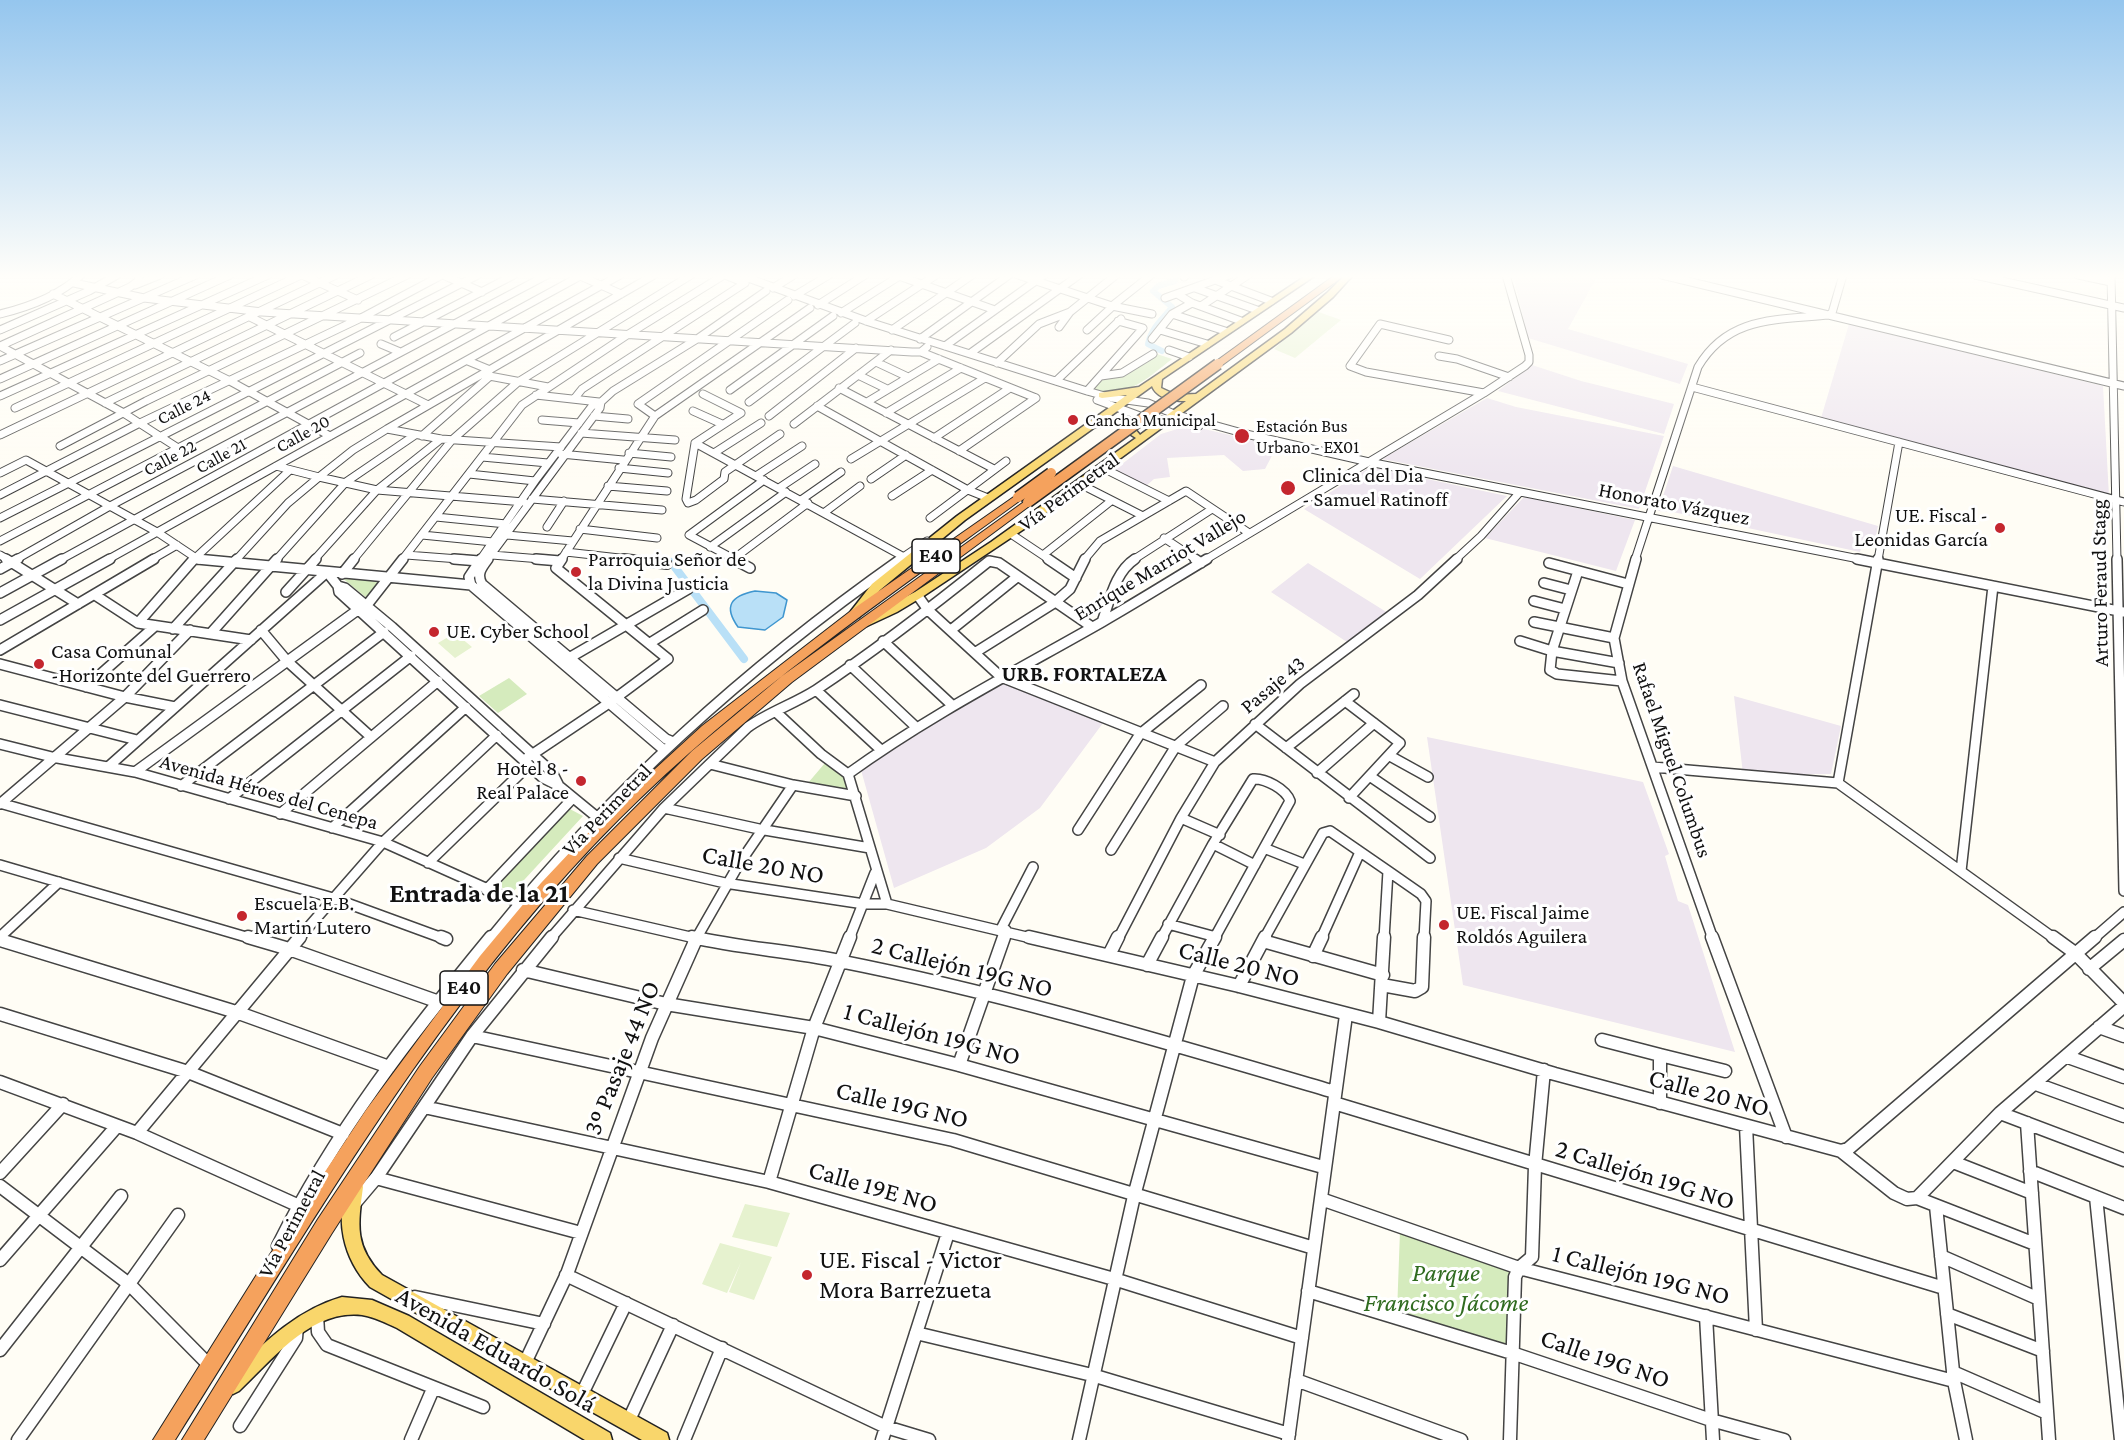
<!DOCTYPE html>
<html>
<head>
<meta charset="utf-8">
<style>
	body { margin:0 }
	canvas { display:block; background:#fffdf5 }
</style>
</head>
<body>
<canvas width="2124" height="1440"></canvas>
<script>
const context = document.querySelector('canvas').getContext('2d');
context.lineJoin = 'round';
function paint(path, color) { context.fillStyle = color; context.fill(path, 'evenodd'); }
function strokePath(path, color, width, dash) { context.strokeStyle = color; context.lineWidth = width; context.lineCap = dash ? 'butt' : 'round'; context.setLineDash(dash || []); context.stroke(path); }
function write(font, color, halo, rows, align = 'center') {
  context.font = font + ' "Crimson Pro",serif'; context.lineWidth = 6; context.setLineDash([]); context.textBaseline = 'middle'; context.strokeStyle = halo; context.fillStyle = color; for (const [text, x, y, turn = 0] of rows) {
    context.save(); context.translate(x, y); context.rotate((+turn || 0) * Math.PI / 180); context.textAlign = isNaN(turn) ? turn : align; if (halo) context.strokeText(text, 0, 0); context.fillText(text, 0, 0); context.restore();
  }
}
paint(new Path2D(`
	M 1513,275 L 1598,275 L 1568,329 L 1688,364 L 1680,384 L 1528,338 Z
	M 1849,324 L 2103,386 L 2109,496 L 1821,418 Z
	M 1532,365 L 1581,381 L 1674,404 L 1664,434 L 1498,391 Z
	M 1487,398 L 1516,407 L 1664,436 L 1639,509 L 1382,459 Z
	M 1187,426 L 1200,428 L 1277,446 L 1265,469 L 1243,471 L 1224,455 L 1167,458 L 1170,477 L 1154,479 L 1145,487 L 1113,471 L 1161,434 Z
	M 1673,466 L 1878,526 L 1874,544 L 1863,541 L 1860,552 L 1673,512 L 1658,511 Z
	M 1370,467 L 1507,496 L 1420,579 L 1304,509 Z
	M 1524,497 L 1635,520 L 1616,571 L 1485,538 Z
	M 1308,563 L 1388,613 L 1350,644 L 1271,592 Z
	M 1005,682 L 1103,723 L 1040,808 L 986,848 L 894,888 L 861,770 L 995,684 Z
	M 1734,696 L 1841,726 L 1831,774 L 1743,774 Z
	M 1427,737 L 1643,782 L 1669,854 L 1665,856 L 1678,901 L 1688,905 L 1735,1052 L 1463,985 Z`), '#eee6ef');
paint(new Path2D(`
	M 1157,354 L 1172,359 C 1144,381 1128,398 1091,390 L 1102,377 L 1129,373 Z
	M 341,577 L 383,580 L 368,599 Z
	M 509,678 L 527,694 L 498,713 L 479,696 Z
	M 825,763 L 847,780 L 850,786 L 848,792 L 808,783 Z
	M 568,808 L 583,816 L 513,892 L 498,886 Z
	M 1400,1231 L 1512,1269 L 1507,1347 L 1397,1313 Z`), '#d5ebbd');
paint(new Path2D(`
	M 1316,311 L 1341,320 L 1295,358 L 1274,349 Z
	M 455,633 L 472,647 L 455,658 L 438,643 Z
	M 745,1204 L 790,1213 L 777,1247 L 732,1237 Z
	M 720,1243 L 772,1257 L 754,1300 L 729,1292 L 741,1262 L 727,1293 L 702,1284 Z`), '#e6f2cf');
const water = new Path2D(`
	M 755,591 L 776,593 L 787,600 L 783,617 L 765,630 L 738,627 C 723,606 731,596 755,591 Z`);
paint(water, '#b9e0f7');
strokePath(water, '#3f96cf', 1.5);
strokePath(new Path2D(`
	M 1162,351 L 1148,344 C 1151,328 1163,319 1172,307 L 1153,291 L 1158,286 L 1175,281 L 1176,275`), '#b9e0f7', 6);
strokePath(new Path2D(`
	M 671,562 L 744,659`), '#b9e0f7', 8);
const minorFar2 = new Path2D(`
	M 302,275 L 358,300
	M 443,275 L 482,292
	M 578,275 L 621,294
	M 725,275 L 745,283
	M 740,275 L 869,322 L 1087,391 L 1112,398 L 1148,403 L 1174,414 L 1246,434 L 1369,462 L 1864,560
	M 896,275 L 995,310
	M 1018,275 L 1112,306 L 1152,314
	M 1662,275 L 2124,386
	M 1975,275 L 2124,308
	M 2078,275 L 2111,282
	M 2111,275 L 2117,560
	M 1184,277 L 1186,275
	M 1215,280 L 1271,301
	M 74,283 L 144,298 L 262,312 L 912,352 L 921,352 L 927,347
	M 135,285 L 160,275
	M 773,288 L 794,275
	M 1195,288 L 1257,310
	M 53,294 L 228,380 L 330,436
	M 1177,294 L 1192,303 L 1241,321
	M 794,296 L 829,275
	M 1165,298 L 1229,275
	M 818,305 L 865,275
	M 1112,306 L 1151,275
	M 1201,306 L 1248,275
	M 841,313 L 901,275
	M 0,314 C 29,307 59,296 81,275
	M 1172,314 L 1225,331
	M 250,317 L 428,405
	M 866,321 L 936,275
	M 1059,327 L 1070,312
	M 0,330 L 89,291 L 117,275
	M 892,330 L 972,275
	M 1087,330 L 1113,306
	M 1160,330 L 1207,344
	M 394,337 L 514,275
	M 920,339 L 1009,275
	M 1152,339 L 1172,314 L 1192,303
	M 1449,340 L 1380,324 L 1350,366 L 1366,372 L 1484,393
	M 381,344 L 400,352
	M 0,346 L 122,412 L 178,448
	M 0,346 L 130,287 L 138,281 L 139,275
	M 945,346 L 1044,275
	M 1169,350 L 1189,357
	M 921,352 L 1036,398
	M 972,352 L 1079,275
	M 1439,356 L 1457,359 L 1509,377
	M 0,361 L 196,275
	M 468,361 L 490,370
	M 876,362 L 908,377
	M 997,363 L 1039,324 L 1070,312 L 1116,275
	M 484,375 L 548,387
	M 858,375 L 887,389
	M 1101,376 L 1122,373 L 1153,354
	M 0,379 L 230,275
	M 1056,381 L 1121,319
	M 1692,387 L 2124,502
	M 839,388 L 994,469
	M 730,390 L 833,316
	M 1087,391 L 1143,328 L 1118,321
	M 703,394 L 741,413
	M 536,395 L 599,402
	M 0,396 L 268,275
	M 574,399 L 582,389 L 745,283
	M 1097,400 L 1140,416 L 1199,426
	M 749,402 L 855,323
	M 867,402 L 939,359
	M 105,403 L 371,275
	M 817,406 L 968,490 L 988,498
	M 15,408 L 301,275
	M 693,411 L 722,424
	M 886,413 L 961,368
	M 594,416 L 628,419
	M 655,416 L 638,404 L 788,300
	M 769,416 L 856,348
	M 542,420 L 579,423
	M 794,424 L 891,350
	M 387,429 L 441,439 L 561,447
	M 581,433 L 675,440
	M 0,435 L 336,275
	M 422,436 L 489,377
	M 934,438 L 1010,388
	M 695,443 L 904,557
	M 695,443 L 686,499 L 688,503 L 696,500 L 724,479 L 725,472 L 780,434
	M 695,443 L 741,413
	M 60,446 L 146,401 L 407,275
	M 959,451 L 1036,398
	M 629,453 L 671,457
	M 714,453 L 761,423
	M 561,454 L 623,460
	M 482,457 L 548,463
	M 851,459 L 985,378
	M 276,466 L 319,477 L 353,450 L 387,429 L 654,275
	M 619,468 L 668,473
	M 1103,468 L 1169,501
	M 0,473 L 26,460 L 157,532 L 199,560
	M 469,474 L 535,481
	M 756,476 L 802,446
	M 871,479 L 906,455
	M 1080,484 L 1143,516
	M 608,486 L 667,491
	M 779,488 L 815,464
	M 0,495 L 140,423 L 361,318 L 442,275
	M 892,496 L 932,470
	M 532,499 L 662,510
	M 801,500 L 841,472
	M 825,512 L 860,486
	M 436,517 L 506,524
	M 0,518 L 478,275
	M 930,518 L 1006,461
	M 547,527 L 564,501
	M 580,529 L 657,538
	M 1011,534 L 1050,560
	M 422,535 L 493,542
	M 507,535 L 573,541
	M 1164,538 L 1197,560
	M 0,541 L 360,353
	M 710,547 L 786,492
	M 566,552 L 637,560
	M 0,555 L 9,560
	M 406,555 L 472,560
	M 492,555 L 553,560
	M 1043,555 L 1111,501
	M 15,560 L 110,506 L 547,275
	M 60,560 L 582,275
	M 107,560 L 620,275
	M 151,560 L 177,545
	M 193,560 L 290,470
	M 236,560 L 288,503 L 319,477 L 377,490 L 524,502
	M 276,560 L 346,482 L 415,435
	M 314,560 L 377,490 L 441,439
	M 353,560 L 452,440 L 518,382 L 691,275
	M 402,560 L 522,405 L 627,335 L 724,275
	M 480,560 L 535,481 L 592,406 L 601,402
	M 487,560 L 600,408 L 601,402 L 613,391 L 697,339 L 766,291
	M 561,560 L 655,416 L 810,308
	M 732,560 L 808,503
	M 736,560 L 689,535 L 764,480
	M 899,560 L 927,541
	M 1084,560 L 1100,541 L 1186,491 L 1249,533
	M 1133,560 L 1212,509
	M 1205,560 L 1484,393 L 1525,366 L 1529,362 L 1529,355 L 1506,275
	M 1455,560 L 1481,536 L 1520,492
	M 1635,560 L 1698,367 C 1728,316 1776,320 1829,315 L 1832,313 L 1843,275
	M 1878,560 L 1899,442`);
const minorFar1 = new Path2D(`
	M 6,559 L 78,604
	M 197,559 L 471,585
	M 454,559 L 479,561
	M 481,559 L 469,577 L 471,585 L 664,750
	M 488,559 C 482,567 476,574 482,584 L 666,739 L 673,742
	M 536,559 L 560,561
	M 624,559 L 667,564
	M 733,559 L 750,568
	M 1048,559 L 1076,578
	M 1195,559 L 1201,563
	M 1636,559 L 1614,638 L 1622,681 L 1713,939
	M 1857,559 L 2124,612
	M 2117,559 L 2124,891
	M 1549,563 L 1628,584
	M 0,569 L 18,559
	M 1578,571 L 1552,651 L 1550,670 L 1557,674 L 1622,681
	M 342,574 L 354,559
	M 1544,583 L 1571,590
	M 338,586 L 345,588 L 392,627 L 552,772 L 559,786
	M 286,592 L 316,559
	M 0,593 L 62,559
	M 95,595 L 138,623 L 251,640
	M 918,596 L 928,610 L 1001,677 L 1215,762
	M 1534,601 L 1565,609
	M 367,605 L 403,559
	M 0,620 L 110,559
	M 1102,622 C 1110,600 1115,572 1135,559
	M 1534,622 L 1614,638
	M 138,623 L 194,559
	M 173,629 L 237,559
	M 261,630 L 287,661 L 371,737
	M 951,630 L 1017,577
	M 211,633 L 277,559
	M 883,641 L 953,706
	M 1520,641 L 1552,651 L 1619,663
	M 650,643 L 703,610
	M 0,650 L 154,559
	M 976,652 L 1054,603 L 1070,589 L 1085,559
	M 569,658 L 688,589
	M 0,664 L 125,697 L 175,707
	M 850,665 L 917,728
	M 86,687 L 154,627
	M 816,690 L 881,750
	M 1345,701 L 1400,743 L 1349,798
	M 0,705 L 137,740
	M 776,712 L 821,754 L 848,774
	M 1255,724 L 1430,858
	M 0,744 L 52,757 L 135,772 L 383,842 L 519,903
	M 1286,748 L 1354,694
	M 1390,756 L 1428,777
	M 524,760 L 609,703 L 668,659 L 556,568 L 562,559
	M 710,764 L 793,785 L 856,796
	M 108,767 L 327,572 L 338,586 L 339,592 L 543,778 L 559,786 L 598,818
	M 1653,767 L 1838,783 L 2055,939
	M 135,772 L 359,609
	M 1317,773 L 1374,723
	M 848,774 C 928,716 1016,671 1102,622 C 1137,602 1172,580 1207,559
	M 848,774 L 887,904
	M 1371,777 L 1430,817
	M 1838,783 L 1878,559
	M 181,786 L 384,632
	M 229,799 L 411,656
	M 0,803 L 333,898 L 445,939
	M 0,804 L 125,697 L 190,630
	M 664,808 L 759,829 L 870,848
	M 280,814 L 438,681
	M 1181,818 L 1220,835
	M 332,828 L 466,707
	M 1078,830 L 1140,734 L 1201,685
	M 1213,844 L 1255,865
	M 1264,848 L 1304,864
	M 1111,850 L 1176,746 L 1223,706
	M 619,858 L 725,883 L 864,904 L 887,904 L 1035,939
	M 428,863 L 529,765
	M 0,865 L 253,939
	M 1388,871 L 1421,894 L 1426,901 L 1424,939
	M 1961,871 L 1993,586
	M 486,890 L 573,798
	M 573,910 L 699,939
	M 1168,924 L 1216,937
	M 1001,929 L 1033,867
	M 0,937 L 59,882
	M 298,939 L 383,842 L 497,735
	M 490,939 C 611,790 745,669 901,559
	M 550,939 L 664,808 L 748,727 C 769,712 794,704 816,690 C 876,650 933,606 989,561 L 999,563 L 1092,627
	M 696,939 L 739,864 L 793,785
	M 849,939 L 875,873
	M 1003,939 L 1006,930
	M 1118,939 L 1181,818 L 1215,762 L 1300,684 L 1418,595 L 1457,559
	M 1161,939 L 1213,844 L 1253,779 C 1265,778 1286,789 1290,801 L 1214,939
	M 1264,939 L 1323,833 L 1330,831 L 1388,871 L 1384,939
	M 1321,939 L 1360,852
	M 2093,939 L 2124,912`);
const minor = new Path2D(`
	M 248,937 L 289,949 L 439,1002
	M 441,937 L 446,939
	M 692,937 C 740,948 791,951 839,961 C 1007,994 1171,1044 1335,1092
	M 1029,937 L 1239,986 L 1379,1022 L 1555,1074 L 1841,1151 L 1894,1193 L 1907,1199 L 1917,1198 L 2035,1244
	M 1712,937 L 1786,1137
	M 2053,937 L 2075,953 L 2124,1003
	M 0,940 L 236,1012 L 389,1067
	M 1263,941 L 1383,975
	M 1109,955 L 1118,937
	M 1313,956 L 1322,937
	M 1147,965 L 1162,937
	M 2089,969 L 2124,940
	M 523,970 L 666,1004 L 814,1028 L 959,1065 L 1323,1167
	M 1382,985 L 1415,991 L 1422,987 L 1424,937
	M 1239,986 L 1265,937
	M 0,1014 L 188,1072 L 343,1134
	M 1379,1022 L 1384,937
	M 2099,1027 L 2124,1036
	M 472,1036 L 953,1140 L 1314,1248
	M 1602,1040 L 1660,1055 L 1660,1103
	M 1660,1055 L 1725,1071
	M 2068,1057 L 2124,1077
	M 959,1065 L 1004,937
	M 0,1082 L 137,1133 L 297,1205
	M 2036,1084 L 2124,1116
	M 1334,1103 L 1944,1288
	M 424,1107 L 769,1182 L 1114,1279 L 1302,1338
	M 2000,1113 L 2124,1160
	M 2027,1123 L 2049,1440
	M 1746,1126 L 1756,1330
	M 137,1133 L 300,937
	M 1841,1151 L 1848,1149 L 2095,937
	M 1953,1162 L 2032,1193
	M 2030,1171 L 2124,1208
	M 0,1173 L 63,1104
	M 376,1178 L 581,1233
	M 769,1182 L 814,1028 L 850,937
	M 0,1186 L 129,1284 L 210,1366
	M 2096,1197 L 2121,1440
	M 1917,1198 L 2000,1113 L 2124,1006
	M 1321,1199 L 1519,1268 L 1954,1381
	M 354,1204 L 376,1178 L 472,1036 L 552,937
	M 1936,1206 L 1954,1381 L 1966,1440
	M 278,1246 C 334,1133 411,1034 491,937
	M 1941,1256 L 2039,1299
	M 0,1260 L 117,1126
	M 566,1275 L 886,1427 L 929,1440
	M 1308,1291 L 1512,1353 L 1711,1420 L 1784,1440
	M 415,1297 L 544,1324
	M 1947,1314 L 2043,1351
	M 317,1315 L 318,1332 L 327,1345 L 483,1407
	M 1706,1316 L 1713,1440
	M 916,1333 L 1092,1375 L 1289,1434
	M 0,1350 L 121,1196
	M 524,1365 L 567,1274 L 652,1038 L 697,937
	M 1953,1372 L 2047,1413
	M 1296,1380 L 1461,1440
	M 581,1396 L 626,1303
	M 628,1422 L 673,1325
	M 240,1426 L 296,1338 L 297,1327
	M 18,1440 L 178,1215
	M 411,1440 L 433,1389
	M 684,1440 L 722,1348
	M 882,1440 L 948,1233
	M 1079,1440 L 1134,1196 L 1193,976 L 1215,937
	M 1288,1440 L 1346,1015
	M 1510,1440 L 1515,1277 L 1519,1268 L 1532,1257 L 1535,1166 L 1544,1070`);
const major = new Path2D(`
	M 1307,275 L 1316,275 L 1162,379 L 1161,388 L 1176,395 L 1196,394 L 1285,329 L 1327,293 L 1345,275 L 1353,275 L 1333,297 L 1291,333 L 1024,529 L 922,597 L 897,612 L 867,626 L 861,622 L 863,619 L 915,592 L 991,542 L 1136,438 L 1117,426 L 1095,427 L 965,520 L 880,590 L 859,617 L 851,617 L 849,614 L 851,611 L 872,584 L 957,516 L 1127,395 L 1102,398 L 1099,397 L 1099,393 L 1139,387 ZM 1152,386 C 1157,399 1173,401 1186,401 L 1140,435 C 1131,423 1120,419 1105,420 Z
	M 355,1179 L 361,1181 L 363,1187 C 358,1225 354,1246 382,1275 L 667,1433 L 669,1440 L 642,1440 L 370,1287 C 343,1259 334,1218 349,1181 Z
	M 342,1297 L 372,1300 L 409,1316 L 610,1433 L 612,1440 L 585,1440 L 397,1328 C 386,1323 375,1317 362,1315 C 311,1309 272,1360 239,1391 L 233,1394 L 227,1391 L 224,1385 L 227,1379 C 262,1345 294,1311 342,1297 Z`);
const highway = new Path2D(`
	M 1335,275 L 1345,275 L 1221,366 L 1215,366 L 1215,362 Z
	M 1018,494 L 1022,495 L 1022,499 C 883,600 741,697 619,819 C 441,997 309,1228 175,1440 L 153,1440 L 259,1271 L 366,1110 L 480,956 L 541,883 L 607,813 L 702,726 L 856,607 Z
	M 1028,499 L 1032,500 L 1032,504 L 792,682 L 702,759 L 597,864 L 507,974 L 432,1078 L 332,1233 L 204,1440 L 182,1440 L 318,1219 L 420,1066 L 495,964 L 587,856 L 692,751 L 782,676 Z`);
strokePath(minorFar2, '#444', 9);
strokePath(minorFar1, '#444', 12);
strokePath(minor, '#444', 15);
strokePath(major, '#222', 3);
strokePath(highway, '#222', 2);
strokePath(minorFar2, '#fff', 7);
strokePath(minorFar1, '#fff', 9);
strokePath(minor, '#fff', 12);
paint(major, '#f9d66b');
paint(highway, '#f5a25d');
const highwayBridge = new Path2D(`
	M 1018,497 L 1051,473
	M 1028,502 L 1218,364`);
strokePath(highwayBridge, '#222', 13, []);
strokePath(highwayBridge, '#f5a25d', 10);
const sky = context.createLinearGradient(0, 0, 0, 477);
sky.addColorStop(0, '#95c6ee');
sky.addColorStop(0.58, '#fffefa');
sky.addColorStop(1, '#fffefa00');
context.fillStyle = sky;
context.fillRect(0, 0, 2124, 477);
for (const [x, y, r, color] of [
	[1073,420,6,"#c4262e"],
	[1242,436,8,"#c4262e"],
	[1288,488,8,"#c4262e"],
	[2000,528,6,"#c4262e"],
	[576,572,6,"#c4262e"],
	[434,632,6,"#c4262e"],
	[39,664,6,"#c4262e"],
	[581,781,6,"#c4262e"],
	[242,916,6,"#c4262e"],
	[1444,925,6,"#c4262e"],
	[807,1275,6,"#c4262e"]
]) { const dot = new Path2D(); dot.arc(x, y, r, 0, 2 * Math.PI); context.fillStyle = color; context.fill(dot); strokePath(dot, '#fff', 2); }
write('18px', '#111', '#fff', [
	["Calle 24",184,407,-27],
	["Calle 20",303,434,-29],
	["Calle 21",221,456,-29],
	["Calle 22",170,458,-28]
]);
write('18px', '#111', '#fff', [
	["Cancha Municipal",1085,420],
	["Estación Bus",1256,426],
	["Urbano - EX01",1256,447]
], 'left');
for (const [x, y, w] of [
	[936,556,48],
	[464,988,48]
]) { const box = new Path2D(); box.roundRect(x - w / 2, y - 17, w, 34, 4.5); context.fillStyle = '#fff'; context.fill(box); strokePath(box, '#111', 1.5); }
write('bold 20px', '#111', null, [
	["E40",936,556],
	["E40",464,988]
]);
write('21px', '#111', '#fff', [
	["Clinica del Dia",1302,476],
	["- Samuel Ratinoff",1302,500],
	["UE. Fiscal -",1988,516,"right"],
	["Leonidas García",1988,540,"right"],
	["Parroquia Señor de",588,560],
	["la Divina Justicia",588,584],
	["UE. Cyber School",446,632],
	["Casa Comunal",51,652],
	["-Horizonte del Guerrero",51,676],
	["Hotel 8 -",569,769,"right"],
	["Real Palace",569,793,"right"],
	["Escuela E.B.",254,904],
	["Martin Lutero",254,928],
	["UE. Fiscal Jaime",1456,913],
	["Roldós Aguilera",1456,937]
], 'left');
write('21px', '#111', '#fff', [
	["Vía Perimetral",1069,492,-36],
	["Honorato Vázquez",1674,504,11],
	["Enrique Marriot Vallejo",1160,565,-31],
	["Arturo Feraud Stagg",2100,583,-91],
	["Pasaje 43",1273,685,-40],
	["Rafael Miguel Columbus",1672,760,71],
	["Avenida Héroes del Cenepa",269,792,16],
	["Vía Perimetral",607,810,-46],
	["Vía Perimetral",292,1224,-62]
]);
write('bold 22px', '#111', '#fff', [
	["URB. FORTALEZA",1084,674]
]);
write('26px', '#111', '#fff', [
	["Calle 20 NO",763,865,10],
	["Calle 20 NO",1239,964,14],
	["2 Callejón 19G NO",962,967,14],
	["1 Callejón 19G NO",932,1034,15],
	["3º Pasaje 44 NO",622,1058,-68],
	["Calle 20 NO",1709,1093,15],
	["Calle 19G NO",902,1105,13],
	["2 Callejón 19G NO",1645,1175,17],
	["Calle 19E NO",873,1187,16],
	["1 Callejón 19G NO",1641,1275,14],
	["Avenida Eduardo Solá",496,1350,30],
	["Calle 19G NO",1605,1359,19]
]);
write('26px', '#111', '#fff', [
	["UE. Fiscal - Victor",819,1260],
	["Mora Barrezueta",819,1290]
], 'left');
write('italic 26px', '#2f6b1f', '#fff', [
	["Parque",1446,1273],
	["Francisco Jácome",1446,1303]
]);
write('bold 27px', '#111', '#fff', [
	["Entrada de la 21",479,894]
]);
</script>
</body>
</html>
